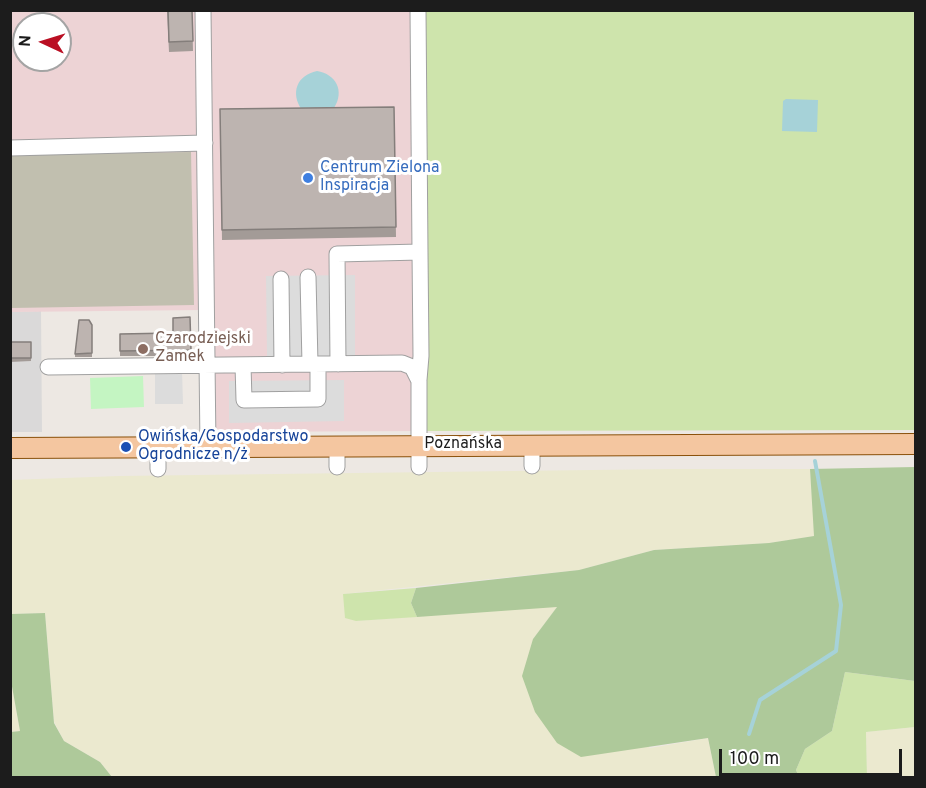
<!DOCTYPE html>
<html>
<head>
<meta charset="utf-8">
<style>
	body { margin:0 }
	#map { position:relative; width:926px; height:788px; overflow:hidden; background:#ede8e3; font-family:Overpass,sans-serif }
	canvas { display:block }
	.frame { position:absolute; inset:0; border:12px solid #1c1c1c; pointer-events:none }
	.north { position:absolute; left:12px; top:12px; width:60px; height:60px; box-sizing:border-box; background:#fff; border:2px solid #a4a4a4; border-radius:50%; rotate:274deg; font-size:16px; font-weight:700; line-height:24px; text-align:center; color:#1c1c1c }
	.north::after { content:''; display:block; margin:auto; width:21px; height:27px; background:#ba0f23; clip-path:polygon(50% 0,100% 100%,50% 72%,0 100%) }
	.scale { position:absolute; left:719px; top:749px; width:183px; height:27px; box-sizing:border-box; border:3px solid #1c1c1c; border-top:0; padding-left:8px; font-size:18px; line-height:21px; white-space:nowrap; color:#1c1c1c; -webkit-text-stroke:4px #fff; paint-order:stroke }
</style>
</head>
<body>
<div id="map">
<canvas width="926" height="788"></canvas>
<div class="frame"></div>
<div class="north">N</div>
<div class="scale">100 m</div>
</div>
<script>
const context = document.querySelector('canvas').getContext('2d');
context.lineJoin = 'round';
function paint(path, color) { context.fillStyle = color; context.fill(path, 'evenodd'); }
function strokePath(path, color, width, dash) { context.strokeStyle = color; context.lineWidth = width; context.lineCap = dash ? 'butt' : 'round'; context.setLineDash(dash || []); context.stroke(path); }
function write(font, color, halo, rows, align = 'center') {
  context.font = font + ' Overpass,sans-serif'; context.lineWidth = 6; context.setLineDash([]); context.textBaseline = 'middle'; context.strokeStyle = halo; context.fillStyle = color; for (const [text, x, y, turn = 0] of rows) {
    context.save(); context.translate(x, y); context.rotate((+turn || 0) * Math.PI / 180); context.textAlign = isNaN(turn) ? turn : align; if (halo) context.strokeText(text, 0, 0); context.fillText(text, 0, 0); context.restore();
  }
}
paint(new Path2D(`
	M 41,311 L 42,432 L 11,432 L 10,312 Z`), '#dad9d9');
paint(new Path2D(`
	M 10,11 L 424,11 L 426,431 L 215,432 L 202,310 L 11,312 ZM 24,24 L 60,24 L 60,60 L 24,60 Z`), '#edd3d5');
paint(new Path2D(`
	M 191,152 L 194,305 L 11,308 L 10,155 Z`), '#c1bfaf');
paint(new Path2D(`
	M 671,469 L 810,469 L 815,536 L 770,543 L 654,550 L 579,570 L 343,594 L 356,621 L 558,606 L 533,639 L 650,748 L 708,738 L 716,777 L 112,777 L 100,762 L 64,741 L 54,722 L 45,613 L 11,614 L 10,480 L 119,476 Z
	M 11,681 L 20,731 L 11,732 Z
	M 915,727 L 915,777 L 867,777 L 866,732 Z`), '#ebe9cf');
paint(new Path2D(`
	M 424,11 L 915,11 L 915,430 L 426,431 Z
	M 416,588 L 411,603 L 417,617 L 356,621 L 345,618 L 343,594 Z
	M 845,672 L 915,681 L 915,727 L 866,732 L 867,777 L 799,777 L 796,770 L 805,749 L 832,731 Z`), '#cee4ac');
paint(new Path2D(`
	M 915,467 L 915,681 L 845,672 L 832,731 L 805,749 L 796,770 L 799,777 L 716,777 L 708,738 L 581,757 L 557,743 L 535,712 L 522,676 L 533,639 L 557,607 L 417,617 L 411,603 L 416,588 L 579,570 L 654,550 L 769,543 L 814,536 L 810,469 Z
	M 45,613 L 54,723 L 64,741 L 100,762 L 112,777 L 11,777 L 11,732 L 20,731 L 11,681 L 11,614 Z`), '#aec99a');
paint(new Path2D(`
	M 143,376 L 144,407 L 91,409 L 90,378 Z`), '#c4f5c2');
paint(new Path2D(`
	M 355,275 L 355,356 L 267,357 L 266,276 Z
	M 155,370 L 182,370 L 183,404 L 155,404 Z
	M 344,380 L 344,421 L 229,423 L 229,381 Z`), '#dcdcdc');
paint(new Path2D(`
	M 317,71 C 336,74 345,91 334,108 L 302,110 C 290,93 297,75 317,71 Z
	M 786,99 L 818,100 L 817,132 L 782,131 L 783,101 Z`), '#a6d2d8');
strokePath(new Path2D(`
	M 749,734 L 760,700 L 836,651 L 841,605 L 815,461`), '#a6d2d8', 4);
const minor = new Path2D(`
	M 203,10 L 208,447
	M 418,10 L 420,252
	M 10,148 L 205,143
	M 308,277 L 310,364
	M 281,279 L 282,365
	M 338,364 L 337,254 L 420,252 L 421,356 L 419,380
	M 243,365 L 244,400 L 318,399 L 318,364
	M 48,367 L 402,363 L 412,367 L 419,381 L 419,467
	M 158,447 L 158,469
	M 532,466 L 532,445
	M 337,467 L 337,446`);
const major = new Path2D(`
	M 10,448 L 916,444`);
strokePath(minor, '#a0a0a0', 17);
strokePath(major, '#8a510b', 22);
strokePath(minor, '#fff', 15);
strokePath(major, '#f4c6a0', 20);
paint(new Path2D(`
	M 167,10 L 192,10 L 193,51 L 169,52 Z
	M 394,107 L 396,237 L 222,240 L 220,109 Z
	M 190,317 L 191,356 L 120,356 L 120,334 L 173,333 Z
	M 92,325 L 92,357 L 75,357 L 75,354 Z
	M 10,342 L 31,342 L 31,361 L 10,362 Z`), '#a39b97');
const building = new Path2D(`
	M 168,10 L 192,10 L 193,41 L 169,42 Z
	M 394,107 L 396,227 L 222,230 L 220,109 Z
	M 190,317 L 191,350 L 120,351 L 120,334 L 173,333 L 173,318 Z
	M 79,320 L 89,320 L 92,325 L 92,353 L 75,354 Z
	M 10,342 L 31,342 L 31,358 L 10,358 Z`);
paint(building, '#bdb4b0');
strokePath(building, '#847e7b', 1.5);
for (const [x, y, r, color] of [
	[308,178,6,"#3f7fe0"],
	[143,349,6,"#8d6e63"],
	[126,447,6,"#1a4fb4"]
]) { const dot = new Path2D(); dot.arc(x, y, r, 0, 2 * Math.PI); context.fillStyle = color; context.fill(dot); strokePath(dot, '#fff', 2); }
write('16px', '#366cbe', '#fff', [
	["Centrum Zielona",320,169],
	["Inspiracja",320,187]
], 'left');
write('16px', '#785e54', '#fff', [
	["Czarodziejski",155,340],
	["Zamek",155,358]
], 'left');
write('16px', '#164399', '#fff', [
	["Owińska/Gospodarstwo",138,438],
	["Ogrodnicze n/ż",138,456]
], 'left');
write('16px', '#1c1c1c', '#fff', [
	["Poznańska",463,445]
]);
</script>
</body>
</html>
